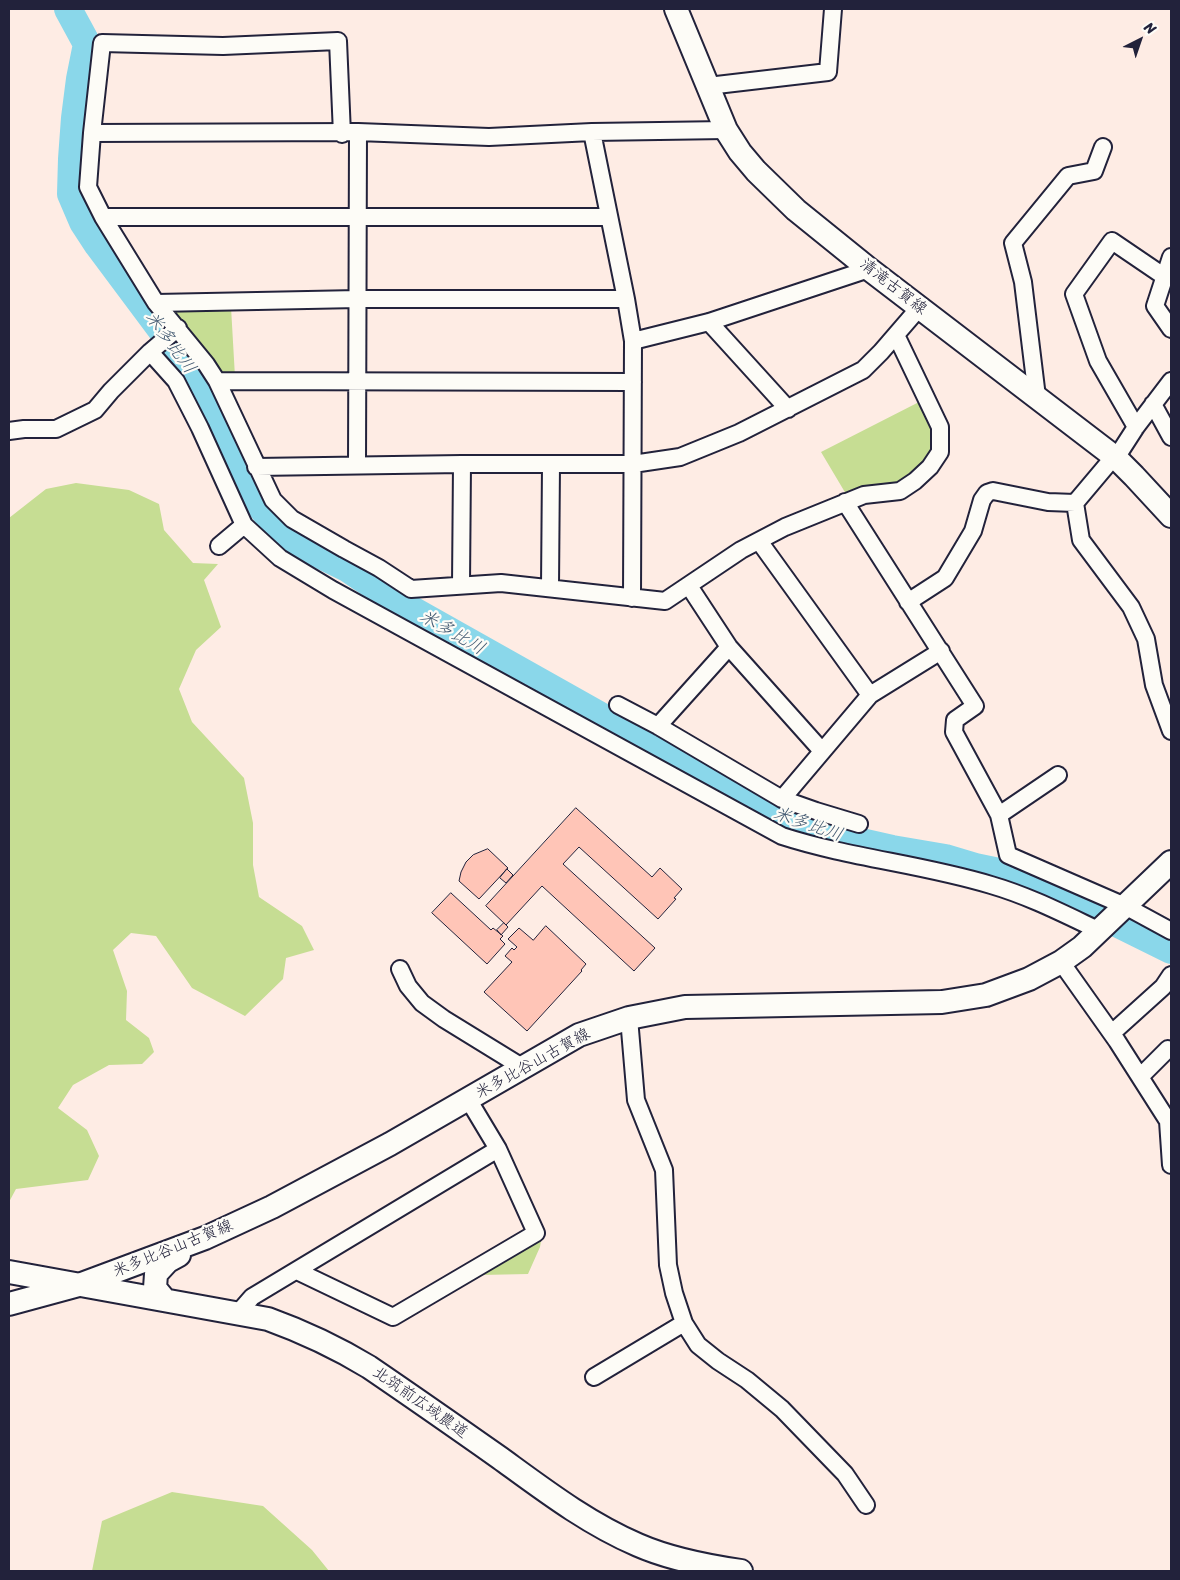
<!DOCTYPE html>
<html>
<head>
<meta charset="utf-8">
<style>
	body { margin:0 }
	#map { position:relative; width:1180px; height:1580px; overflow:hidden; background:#feece4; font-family:Sriracha,sans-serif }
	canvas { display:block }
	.frame { position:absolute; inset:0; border:10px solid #22223b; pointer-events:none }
	.north { position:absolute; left:1115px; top:15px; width:50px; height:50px; -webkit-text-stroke:4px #fdfcf7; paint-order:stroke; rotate:41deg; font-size:14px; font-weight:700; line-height:20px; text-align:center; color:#22223b }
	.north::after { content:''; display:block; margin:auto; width:18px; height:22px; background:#22223b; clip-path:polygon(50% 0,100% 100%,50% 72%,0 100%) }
</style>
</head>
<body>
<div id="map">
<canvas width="1180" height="1580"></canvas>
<div class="frame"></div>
<div class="north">N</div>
</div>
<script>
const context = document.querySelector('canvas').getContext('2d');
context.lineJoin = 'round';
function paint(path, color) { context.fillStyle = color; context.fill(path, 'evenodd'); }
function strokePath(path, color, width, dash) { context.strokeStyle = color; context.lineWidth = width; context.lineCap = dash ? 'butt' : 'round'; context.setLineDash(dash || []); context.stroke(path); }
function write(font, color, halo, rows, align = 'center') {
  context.font = font + ' Sriracha,"Klee One",sans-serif'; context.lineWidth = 4.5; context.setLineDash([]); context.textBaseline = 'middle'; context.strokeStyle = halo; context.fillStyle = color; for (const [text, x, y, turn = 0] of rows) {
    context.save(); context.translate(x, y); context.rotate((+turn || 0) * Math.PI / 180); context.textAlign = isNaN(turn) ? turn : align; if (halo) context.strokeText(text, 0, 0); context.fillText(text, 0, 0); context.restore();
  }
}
paint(new Path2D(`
	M 231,307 L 235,377 L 222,376 L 168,310 Z
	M 921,401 L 937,434 L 934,452 L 914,475 L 896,487 L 846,494 L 821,452 Z
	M 76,483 L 129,490 L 159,504 L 164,530 L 193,563 L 218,564 L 204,580 L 221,627 L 196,650 L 179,689 L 192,722 L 244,778 L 253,823 L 253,865 L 259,897 L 302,926 L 314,950 L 286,958 L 283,979 L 245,1016 L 192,988 L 156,936 L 131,933 L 113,950 L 127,991 L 126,1020 L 149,1038 L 154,1052 L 142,1064 L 109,1065 L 73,1085 L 58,1108 L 87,1130 L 99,1156 L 88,1180 L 16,1189 L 9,1202 L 9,518 L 46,489 Z
	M 542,1236 L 540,1247 L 528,1274 L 481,1275 Z
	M 172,1492 L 263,1506 L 312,1550 L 329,1571 L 92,1571 L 102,1521 Z`), '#c6dd93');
strokePath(new Path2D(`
	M 68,9 L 87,44 L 80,79 L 75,118 L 72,159 L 71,194 L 83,222 L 98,245 L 189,367 L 229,441 L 243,482 L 268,516 L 292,541 L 347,568 L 396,601 L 636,736 L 753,804 L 800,826 L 843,838 L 892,849 L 945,858 L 975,867 L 999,872 L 1086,908 L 1171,950`), '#8ad7ea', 28);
const building = new Path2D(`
	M 576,808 L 652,877 L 660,868 L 682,889 L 674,898 L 676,899 L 658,919 L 579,847 L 563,864 L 655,948 L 634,971 L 542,886 L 506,925 L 486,906 Z
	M 488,849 L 508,868 L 479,899 L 459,881 L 461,872 L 466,862 L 473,855 Z
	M 507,869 L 513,875 L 506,883 L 500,878 Z
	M 451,893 L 491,930 L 493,928 L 503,936 L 500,939 L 505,944 L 487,964 L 432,913 Z
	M 504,923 L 508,927 L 501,935 L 497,930 Z
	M 546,926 L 586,964 L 581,970 L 582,971 L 527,1031 L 484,992 L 512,962 L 505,956 L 512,948 L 514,950 L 517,947 L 508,939 L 519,928 L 533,940 Z`);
paint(building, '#ffc5b7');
strokePath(building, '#22223b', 1);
const street = new Path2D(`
	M 708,86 L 828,72 L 833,9
	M 592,132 L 626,299 L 633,341 L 632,598
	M 92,133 L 358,132 L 489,137 L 592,132 L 726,130
	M 342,134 L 338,41 L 223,46 L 102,43 L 92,133 L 88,187 L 103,217 L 156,303 L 206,364 L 217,381 L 273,500 L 292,519 L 344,549 L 379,568 L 411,589 L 501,583 L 665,601 L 741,550 L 785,527 L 864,495 L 900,491 L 915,481 L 930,467 L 940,452 L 940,427 L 896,335
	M 103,217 L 609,217
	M 1171,257 L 1155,306 L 1171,329
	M 156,303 L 358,299 L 626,299
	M 709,322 L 788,409
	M 633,341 L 709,322 L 869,269
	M 150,352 L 176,381 L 200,428 L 244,525 L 280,558 L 333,590 L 782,836 C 850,858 922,864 991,885 C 1029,896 1064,914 1100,931
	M 217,381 L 633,382
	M 1171,381 L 1136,427 L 1116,458 L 1107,465 L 1075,503 L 1081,540 L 1131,607 L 1146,639 L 1154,685 L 1171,731
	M 1037,397 L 1023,282 L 1013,243 L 1068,176 L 1094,171 L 1103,147
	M 1153,404 L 1171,437
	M 1136,427 L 1098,361 L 1074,294 L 1112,241 L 1165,277
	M 9,431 L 24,429 L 56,429 L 95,410 L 111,391 L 150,352 L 178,328
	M 357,465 L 358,132
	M 256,467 L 462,464 L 633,464 L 680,457 L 739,433 L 863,370 L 881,352 L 919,308
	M 845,502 L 975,706 L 955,720 L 954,732 L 999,815 L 1008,855 L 1125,906 L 1171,931
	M 759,541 L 870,695
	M 219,546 L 244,525
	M 461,585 L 462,464
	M 689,586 L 729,647 L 822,751
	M 550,587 L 551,465
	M 908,602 L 945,578 L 973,531 L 982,500 L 987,493 L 993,491 L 1048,502 L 1075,503
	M 618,705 L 658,726 L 782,799 L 816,811 L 859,824
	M 658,726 L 729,647
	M 782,799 L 870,695 L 941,651
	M 999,815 L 1058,775
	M 1061,962 L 1117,1041 L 1168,1121 L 1171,1165
	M 400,969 L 408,986 L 422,1003 L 444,1019 L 522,1067
	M 629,1018 L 636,1100 L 664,1170 L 668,1265 L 674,1293 L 684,1323 L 698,1345 L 718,1361 L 747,1380 L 782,1409 L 845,1474 L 866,1505
	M 1112,1033 L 1163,987 L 1171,975
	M 1140,1077 L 1168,1049 L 1171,1050
	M 297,1271 L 393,1317 L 536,1233 L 498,1149 L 468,1099
	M 238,1313 L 252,1297 L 498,1149
	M 594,1377 L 684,1323`);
const secondary = new Path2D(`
	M 676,9 L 726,130 L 740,152 L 756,171 L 796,210 L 869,269 L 1116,458 L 1134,476 L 1171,516
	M 9,1272 L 268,1319 C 304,1332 336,1347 369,1367 C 413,1397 456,1427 500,1458 C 544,1490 587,1523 638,1545 C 670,1559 706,1566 741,1571
	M 165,1300 L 155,1288 L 156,1274 L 168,1261 L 179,1255
	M 9,1304 L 79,1285 L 205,1238 L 272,1207 L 390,1144 L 579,1035 L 629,1018 L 685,1007 L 942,1002 L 986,995 L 1029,979 L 1061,962 L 1082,947 L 1171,862`);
strokePath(street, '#22223b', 20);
strokePath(secondary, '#22223b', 26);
strokePath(street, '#fdfcf7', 16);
strokePath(secondary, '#fdfcf7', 22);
write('16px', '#22223b', '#fdfcf7', [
	["清滝古賀線",893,287,38],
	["米多比谷山古賀線",533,1064,-29],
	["米多比谷山古賀線",173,1249,-22],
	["北筑前広域農道",420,1403,35]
]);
write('italic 18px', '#415870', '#fdfcf7', [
	["米多比川",170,343,54],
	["米多比川",452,633,30],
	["米多比川",808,825,19]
]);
</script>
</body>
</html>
